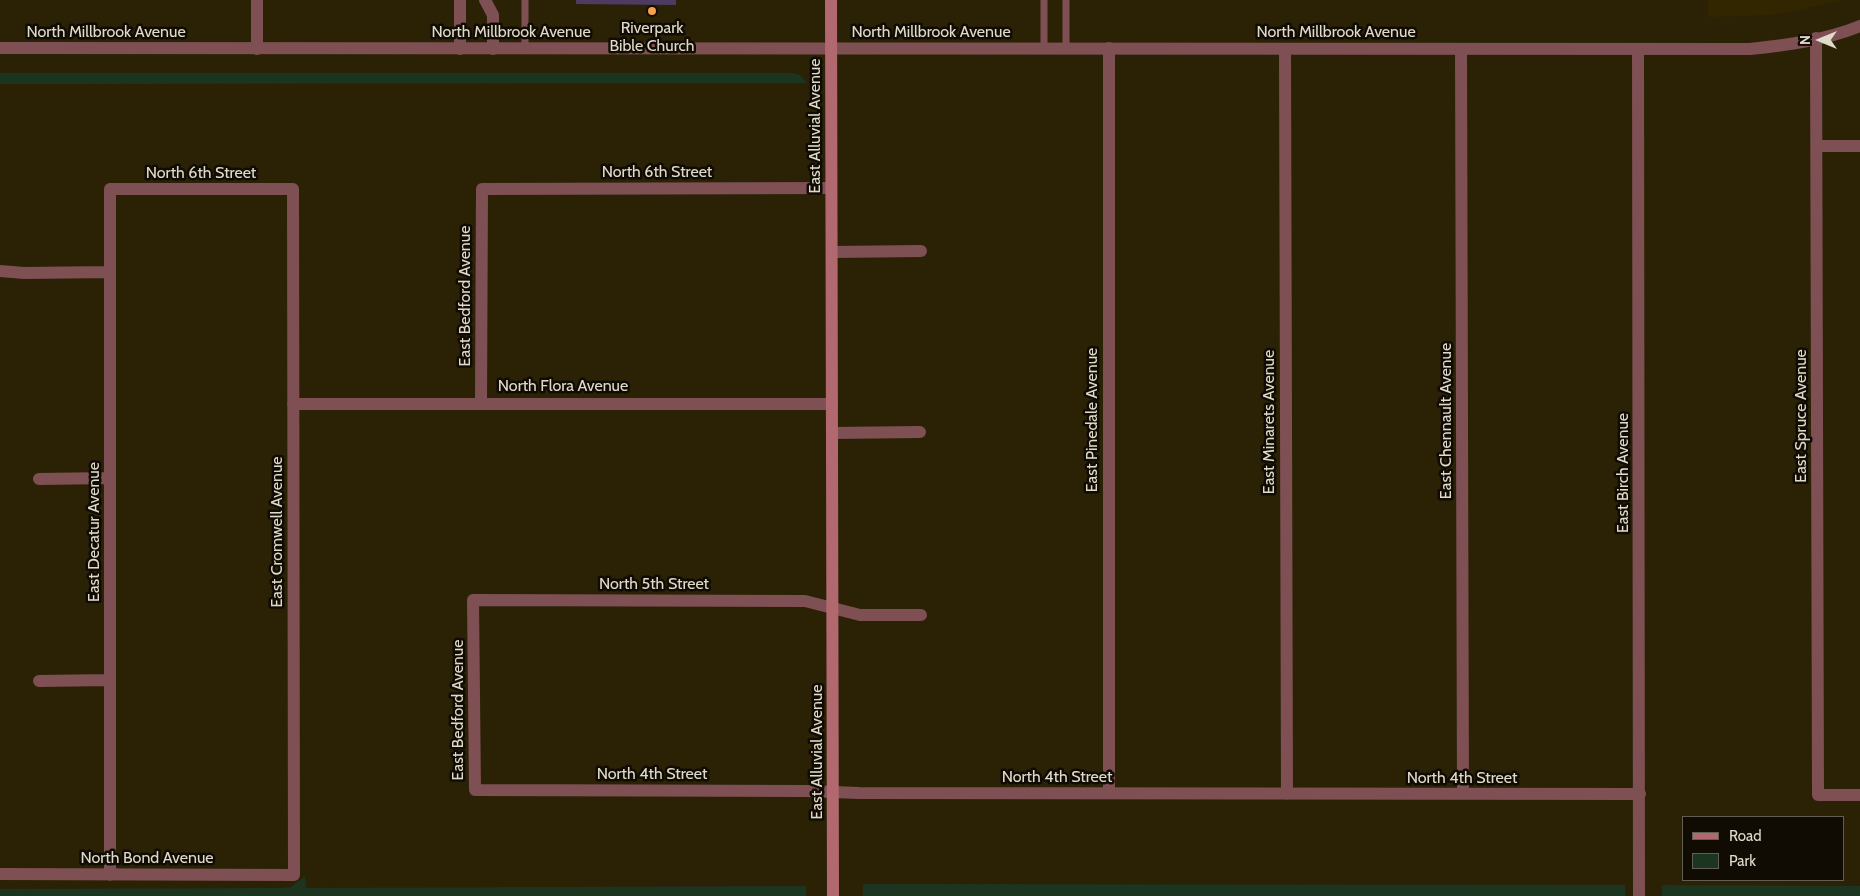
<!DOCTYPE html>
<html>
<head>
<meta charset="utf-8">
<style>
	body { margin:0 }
	#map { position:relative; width:1860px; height:896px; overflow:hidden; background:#2b2206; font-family:Cabin,sans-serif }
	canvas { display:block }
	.legend { position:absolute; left:1682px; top:816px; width:162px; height:65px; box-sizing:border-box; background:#100c03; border:1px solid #635e53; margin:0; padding:6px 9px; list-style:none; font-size:15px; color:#e0daca }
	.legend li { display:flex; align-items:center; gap:10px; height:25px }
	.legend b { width:25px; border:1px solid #635e53 }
	.north { position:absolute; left:1795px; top:15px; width:50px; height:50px; -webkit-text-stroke:4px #100c03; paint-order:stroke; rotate:270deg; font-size:14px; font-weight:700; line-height:20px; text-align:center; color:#e0daca }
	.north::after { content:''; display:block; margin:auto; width:18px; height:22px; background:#e0daca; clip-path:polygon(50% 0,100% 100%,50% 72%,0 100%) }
</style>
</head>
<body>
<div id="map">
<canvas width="1860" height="896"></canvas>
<ul class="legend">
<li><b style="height:6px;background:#b1696f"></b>Road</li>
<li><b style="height:14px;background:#1b3521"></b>Park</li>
</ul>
<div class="north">N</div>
</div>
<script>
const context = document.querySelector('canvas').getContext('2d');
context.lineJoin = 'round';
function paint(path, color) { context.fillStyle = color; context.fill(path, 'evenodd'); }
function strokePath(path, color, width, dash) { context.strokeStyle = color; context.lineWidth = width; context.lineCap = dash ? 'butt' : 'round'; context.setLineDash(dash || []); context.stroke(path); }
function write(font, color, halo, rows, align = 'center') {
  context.font = font + ' Cabin,sans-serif'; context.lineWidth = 5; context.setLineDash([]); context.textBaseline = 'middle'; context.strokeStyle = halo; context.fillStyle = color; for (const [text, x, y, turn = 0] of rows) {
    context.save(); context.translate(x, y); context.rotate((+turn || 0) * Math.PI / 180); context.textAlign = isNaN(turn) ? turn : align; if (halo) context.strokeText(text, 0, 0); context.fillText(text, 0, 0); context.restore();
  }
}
paint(new Path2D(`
	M 1708,0 L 1839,0 L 1795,11 L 1771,15 L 1708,17 Z`), '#322601');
paint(new Path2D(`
	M 0,73 L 794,73 L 800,75 L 807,83 L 0,84 Z
	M 305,876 L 306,888 L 806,886 L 806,896 L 0,896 L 0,889 L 283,888 L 291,887 Z
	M 863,884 L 1625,885 L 1625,896 L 863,896 Z
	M 1662,885 L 1860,886 L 1860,896 L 1662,896 Z`), '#1b3521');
strokePath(new Path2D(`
	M 1066,0 L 1066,48
	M 1044,48 L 1044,0
	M 525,49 L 525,0`), '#7e5053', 7);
strokePath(new Path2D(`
	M 460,0 L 460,49
	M 485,0 L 493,15 L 493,49
	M 1816,38 L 1818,795 L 1860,795
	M 1109,48 L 1109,793
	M 257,49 L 257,0
	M 1285,49 L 1287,794
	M 1461,49 L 1463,794
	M 1638,50 L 1639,896
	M 1817,146 L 1860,146
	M 832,252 L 921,251
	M 0,271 L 24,273 L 110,272
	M 481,402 L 482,189 L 831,188
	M 293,404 L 832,404
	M 832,433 L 920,432
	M 39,479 L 110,478
	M 921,615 L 860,615 L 805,601 L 473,600 L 475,790 L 806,791 L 859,793 L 1640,794
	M 39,681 L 110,680
	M 0,874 L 294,875 L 293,189 L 110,189 L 110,875`), '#7e5053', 12);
strokePath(new Path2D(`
	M 0,48 L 1750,49 C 1787,45 1826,40 1860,26`), '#7e5053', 12);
strokePath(new Path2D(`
	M 831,0 L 833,896`), '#b1696f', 12);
paint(new Path2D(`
	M 576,0 L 676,0 L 676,5 L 576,4 Z`), '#4e3b62');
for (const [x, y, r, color] of [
	[652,11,5,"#f6a248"]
]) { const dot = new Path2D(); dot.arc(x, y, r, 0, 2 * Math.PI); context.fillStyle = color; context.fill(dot); strokePath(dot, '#100c03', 2); }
write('16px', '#e0daca', '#100c03', [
	["Riverpark",652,28],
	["Bible Church",652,46]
]);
write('16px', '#e0daca', '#100c03', [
	["North Millbrook Avenue",106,32],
	["North Millbrook Avenue",511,32],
	["North Millbrook Avenue",931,32],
	["North Millbrook Avenue",1336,32],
	["East Alluvial Avenue",815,126,-90],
	["North 6th Street",657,172],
	["North 6th Street",201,173],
	["East Bedford Avenue",465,296,-90],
	["North Flora Avenue",563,386],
	["East Spruce Avenue",1801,416,-90],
	["East Pinedale Avenue",1092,420,-90],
	["East Chennault Avenue",1446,421,-90],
	["East Minarets Avenue",1269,422,-90],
	["East Birch Avenue",1623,473,-90],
	["East Decatur Avenue",94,532,-90],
	["East Cromwell Avenue",277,532,-90],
	["North 5th Street",654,584],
	["East Bedford Avenue",458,710,-90],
	["East Alluvial Avenue",817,752,-90],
	["North 4th Street",652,774],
	["North 4th Street",1057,777],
	["North 4th Street",1462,778],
	["North Bond Avenue",147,858]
]);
</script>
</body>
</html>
